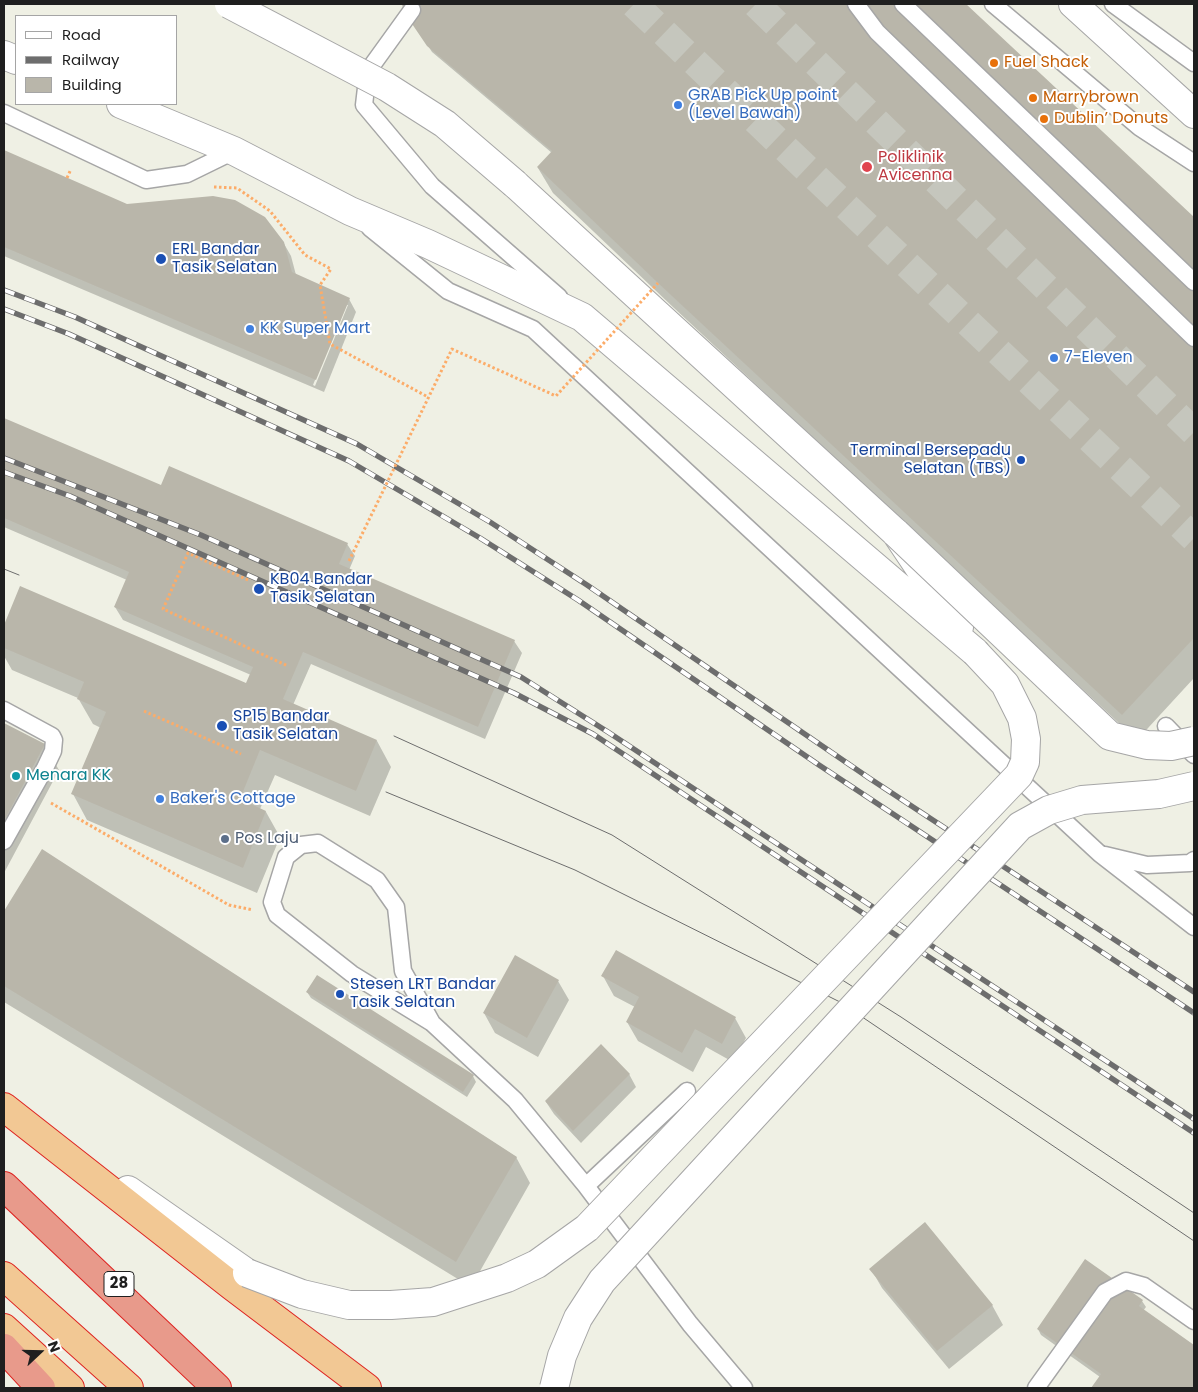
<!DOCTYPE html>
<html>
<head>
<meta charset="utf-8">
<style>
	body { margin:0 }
	#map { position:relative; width:1198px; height:1392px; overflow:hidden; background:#eff0e4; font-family:Poppins,sans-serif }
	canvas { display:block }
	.frame { position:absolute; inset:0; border:5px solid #1f1f1f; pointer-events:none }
	.legend { position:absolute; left:15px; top:15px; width:162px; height:90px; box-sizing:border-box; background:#fff; border:1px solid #a5a5a5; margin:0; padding:6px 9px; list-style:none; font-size:15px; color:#1f1f1f }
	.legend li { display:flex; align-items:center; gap:10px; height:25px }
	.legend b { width:25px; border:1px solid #a5a5a5 }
	.north { position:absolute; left:15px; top:1327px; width:50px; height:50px; -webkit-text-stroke:4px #fff; paint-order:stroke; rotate:69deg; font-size:14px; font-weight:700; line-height:20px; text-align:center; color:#1f1f1f }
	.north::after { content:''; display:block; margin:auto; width:18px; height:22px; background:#1f1f1f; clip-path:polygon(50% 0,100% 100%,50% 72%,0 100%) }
</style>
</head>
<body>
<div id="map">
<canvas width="1198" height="1392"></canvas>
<div class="frame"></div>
<ul class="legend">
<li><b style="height:6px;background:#fff"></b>Road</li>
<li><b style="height:6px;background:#6d6d6d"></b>Railway</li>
<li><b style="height:14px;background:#b9b6aa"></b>Building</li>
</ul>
<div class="north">N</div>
</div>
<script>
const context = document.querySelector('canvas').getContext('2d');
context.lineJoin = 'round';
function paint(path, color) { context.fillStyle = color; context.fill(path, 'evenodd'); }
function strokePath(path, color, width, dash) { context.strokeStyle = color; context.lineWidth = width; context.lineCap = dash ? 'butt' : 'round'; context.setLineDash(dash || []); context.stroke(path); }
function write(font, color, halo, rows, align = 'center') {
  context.font = font + ' Poppins,sans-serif'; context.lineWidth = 4; context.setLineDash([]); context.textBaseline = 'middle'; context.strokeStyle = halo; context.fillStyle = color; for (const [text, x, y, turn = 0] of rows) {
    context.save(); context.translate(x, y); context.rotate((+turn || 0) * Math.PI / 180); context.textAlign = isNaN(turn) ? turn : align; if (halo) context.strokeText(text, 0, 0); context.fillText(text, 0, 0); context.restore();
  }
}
paint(new Path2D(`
	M 403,4 L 965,4 L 1194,219 L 1194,678 L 1137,740 L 674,308 L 553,193 L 538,168 L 552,153 L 432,52 L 410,18 Z
	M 4,152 L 127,206 L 283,242 L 291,256 L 296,275 L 349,299 L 356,312 L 324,392 L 4,256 ZM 345,305 L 348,305 L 315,386 L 313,385 Z
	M 4,419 L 162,487 L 347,544 L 355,556 L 349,570 L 514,641 L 522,653 L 485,739 L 311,664 L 293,705 L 377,741 L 391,767 L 370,816 L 275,775 L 260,809 L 266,812 L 280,837 L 257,893 L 87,820 L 73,794 L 101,728 L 93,724 L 78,698 L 12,670 L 4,656 L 4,628 L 20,588 L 250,687 L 251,675 L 123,620 L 115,607 L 127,580 L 4,527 Z
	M 4,724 L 44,745 L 59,770 L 4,873 Z
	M 42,851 L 516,1157 L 530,1183 L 471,1287 L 4,1002 L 4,914 Z
	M 603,976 L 735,1018 L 746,1038 L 733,1062 L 706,1047 L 693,1072 L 638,1041 L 627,1022 L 635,1007 L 614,996 Z
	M 558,981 L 569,1000 L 538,1057 L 495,1033 L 484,1013 Z
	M 307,992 L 473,1076 L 476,1082 L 467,1097 L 311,998 Z
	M 629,1074 L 636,1087 L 581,1143 L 554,1114 L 546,1102 Z
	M 871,1269 L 992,1305 L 1003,1325 L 949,1369 L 882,1288 Z
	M 1142,1301 L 1146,1307 L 1143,1311 L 1194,1347 L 1194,1388 L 1092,1388 L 1100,1377 L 1041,1335 L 1038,1329 Z`), '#0003');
paint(new Path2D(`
	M 402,4 L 966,4 L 1194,217 L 1194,638 L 1122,715 L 658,283 L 537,167 L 552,151 L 427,46 L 404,12 Z
	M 4,150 L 127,204 L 213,196 L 235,200 L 265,217 L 284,242 L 292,272 L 350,298 L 316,380 L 4,247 Z
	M 4,418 L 161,485 L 169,466 L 348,543 L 339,564 L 515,640 L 478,727 L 303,652 L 283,699 L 377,740 L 356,791 L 260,750 L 240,799 L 266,811 L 243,868 L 71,794 L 106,712 L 77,699 L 84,682 L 4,648 L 4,625 L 20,586 L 246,683 L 253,667 L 114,607 L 129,572 L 4,518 Z
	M 4,723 L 45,744 L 4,821 Z
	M 42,849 L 517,1157 L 456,1262 L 4,986 L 4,911 Z
	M 616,950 L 736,1017 L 722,1044 L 695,1029 L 682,1053 L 626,1022 L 639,997 L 601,976 Z
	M 515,955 L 559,980 L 527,1038 L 483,1013 Z
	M 317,975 L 474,1075 L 463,1092 L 306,992 Z
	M 601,1044 L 630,1074 L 573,1131 L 545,1101 Z
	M 925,1222 L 993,1305 L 937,1351 L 869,1269 Z
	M 1085,1259 L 1143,1300 L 1139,1306 L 1194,1345 L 1194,1388 L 1091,1388 L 1101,1374 L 1037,1329 Z`), '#b9b6aa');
strokePath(new Path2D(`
	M 634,4 L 1194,538
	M 756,4 L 1194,432`), '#c5c6bd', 28, [28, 14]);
const service = new Path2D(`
	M 856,4 L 877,32 L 1194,338
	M 903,4 L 1194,282
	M 993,4 L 1139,127 L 1194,163
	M 1113,4 L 1194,63
	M 412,10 L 368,71 L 364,105 L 432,186 L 559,297
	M 4,113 L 146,180 L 187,174 L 234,151
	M 370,228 L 448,291 L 533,329 L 1100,854 L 1194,927
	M 4,710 L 52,736 L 54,740 L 53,751 L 45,768 L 4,841
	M 1166,726 L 1194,755
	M 1105,855 L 1147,865 L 1190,863 L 1194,860
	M 432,1023 L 403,971 L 396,907 L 377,880 L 318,843 L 301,845 L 286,857 L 272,902 L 277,915 L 352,974 L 432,1023 L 515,1100 L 586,1186 L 690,1324 L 744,1388
	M 586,1186 L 687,1091
	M 1036,1388 L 1105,1292 L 1126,1281 L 1144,1286 L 1194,1321`);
const minor = new Path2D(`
	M 1073,4 L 1194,114
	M 4,55 L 16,60
	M 121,104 L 234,151 L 350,211 L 428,244 L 582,317 L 975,652
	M 515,184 L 896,533 L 959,627
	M 128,1190 L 247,1273`);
const trunk = new Path2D(`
	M 4,1107 L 232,1286 L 367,1388
	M 4,1276 L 129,1388
	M 4,1328 L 70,1388`);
const motorway = new Path2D(`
	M 4,1186 L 217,1388
	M 4,1348 L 41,1388`);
strokePath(service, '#a6a6a6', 19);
strokePath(minor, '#a6a6a6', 30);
strokePath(trunk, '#de2321', 30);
strokePath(motorway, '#de2321', 30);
strokePath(new Path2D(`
	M 67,178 L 71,169
	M 214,187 L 237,188 L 270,211 L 305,255 L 331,269 L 320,285 L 330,344 L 428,397
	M 248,580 L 188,553 L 163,609 L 288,666
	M 144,711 L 241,754
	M 51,803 L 229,905 L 253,910`), '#fcac69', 3, [2.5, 2.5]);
strokePath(service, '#fff', 16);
strokePath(minor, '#fff', 28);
strokePath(trunk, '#f2c894', 28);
strokePath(motorway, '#e89a8b', 28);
strokePath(new Path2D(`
	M 4,569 L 19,575
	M 394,736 L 612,835 L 901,1017 L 1194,1213
	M 386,792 L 575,870 L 840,1002 L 1194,1241`), '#6d6d6d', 1);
const rail = new Path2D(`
	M 4,290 L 75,317 L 357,444 L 490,522 L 587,585 L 869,778 L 1194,992
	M 4,309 L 69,334 L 349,461 L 480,538 L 578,600 L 819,765 L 1194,1013
	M 4,458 L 201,535 L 521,677 L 608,732 L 1194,1119
	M 4,472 L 70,496 L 514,693 L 593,734 L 1194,1133`);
strokePath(rail, '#6d6d6d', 5.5);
strokePath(rail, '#fff', 4, [11]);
const minorBridge = new Path2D(`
	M 229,4 L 387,87 L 445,124 L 515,184
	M 896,533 L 1110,736 L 1147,745 L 1171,746 L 1194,741
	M 247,1273 L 302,1294 L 349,1305 L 391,1305 L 433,1302 L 507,1278 L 537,1264 L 587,1228 L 1019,775 L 1025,762 L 1026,739 L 1022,718 L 1005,684 L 975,652
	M 554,1388 L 562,1356 L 578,1318 L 602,1281 L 1020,826 L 1049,810 L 1082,800 L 1159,794 L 1194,786`);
strokePath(minorBridge, '#a6a6a6', 30, []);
strokePath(new Path2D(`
	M 349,561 L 452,349 L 556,396 L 658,283`), '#fcac69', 3, [2.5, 2.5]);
strokePath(minorBridge, '#fff', 28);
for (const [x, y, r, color] of [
	[994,63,5,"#e8710a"],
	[1033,98,5,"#e8710a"],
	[678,105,5,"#3f7fe0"],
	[1044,119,5,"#e8710a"],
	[867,167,6,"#e0444e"],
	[161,259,6,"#1a4fb4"],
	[250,329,5,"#3f7fe0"],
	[1054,358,5,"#3f7fe0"],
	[1021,460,5,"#1a4fb4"],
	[259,589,6,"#1a4fb4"],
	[222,726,6,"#1a4fb4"],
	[16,776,5,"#0f9aa8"],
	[160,799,5,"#3f7fe0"],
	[225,839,5,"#5c6f8a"],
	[340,994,5,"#1a4fb4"]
]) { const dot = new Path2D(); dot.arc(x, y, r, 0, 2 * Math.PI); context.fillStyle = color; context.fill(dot); strokePath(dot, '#fff', 2); }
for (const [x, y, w] of [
	[119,1284,30]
]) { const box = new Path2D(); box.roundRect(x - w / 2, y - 12.5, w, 25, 4); context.fillStyle = '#fff'; context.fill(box); strokePath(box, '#1f1f1f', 1); }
write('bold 15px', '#1f1f1f', null, [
	["28",119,1284]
]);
write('16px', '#c56008', '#fff', [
	["Fuel Shack",1004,63],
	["Marrybrown",1043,98],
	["Dublin’ Donuts",1054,119]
], 'left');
write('16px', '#366cbe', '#fff', [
	["GRAB Pick Up point",688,96],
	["(Level Bawah)",688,114],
	["KK Super Mart",260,329],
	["7-Eleven",1064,358],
	["Baker's Cottage",170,799]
], 'left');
write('16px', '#be3a42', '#fff', [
	["Poliklinik",878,158],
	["Avicenna",878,176]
], 'left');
write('16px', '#164399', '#fff', [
	["ERL Bandar",172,250],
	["Tasik Selatan",172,268],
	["Terminal Bersepadu",1011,451,"right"],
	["Selatan (TBS)",1011,469,"right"],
	["KB04 Bandar",270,580],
	["Tasik Selatan",270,598],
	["SP15 Bandar",233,717],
	["Tasik Selatan",233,735],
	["Stesen LRT Bandar",350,985],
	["Tasik Selatan",350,1003]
], 'left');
write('16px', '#0d838f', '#fff', [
	["Menara KK",26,776]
], 'left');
write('16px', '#4e5e75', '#fff', [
	["Pos Laju",235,839]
], 'left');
</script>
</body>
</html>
